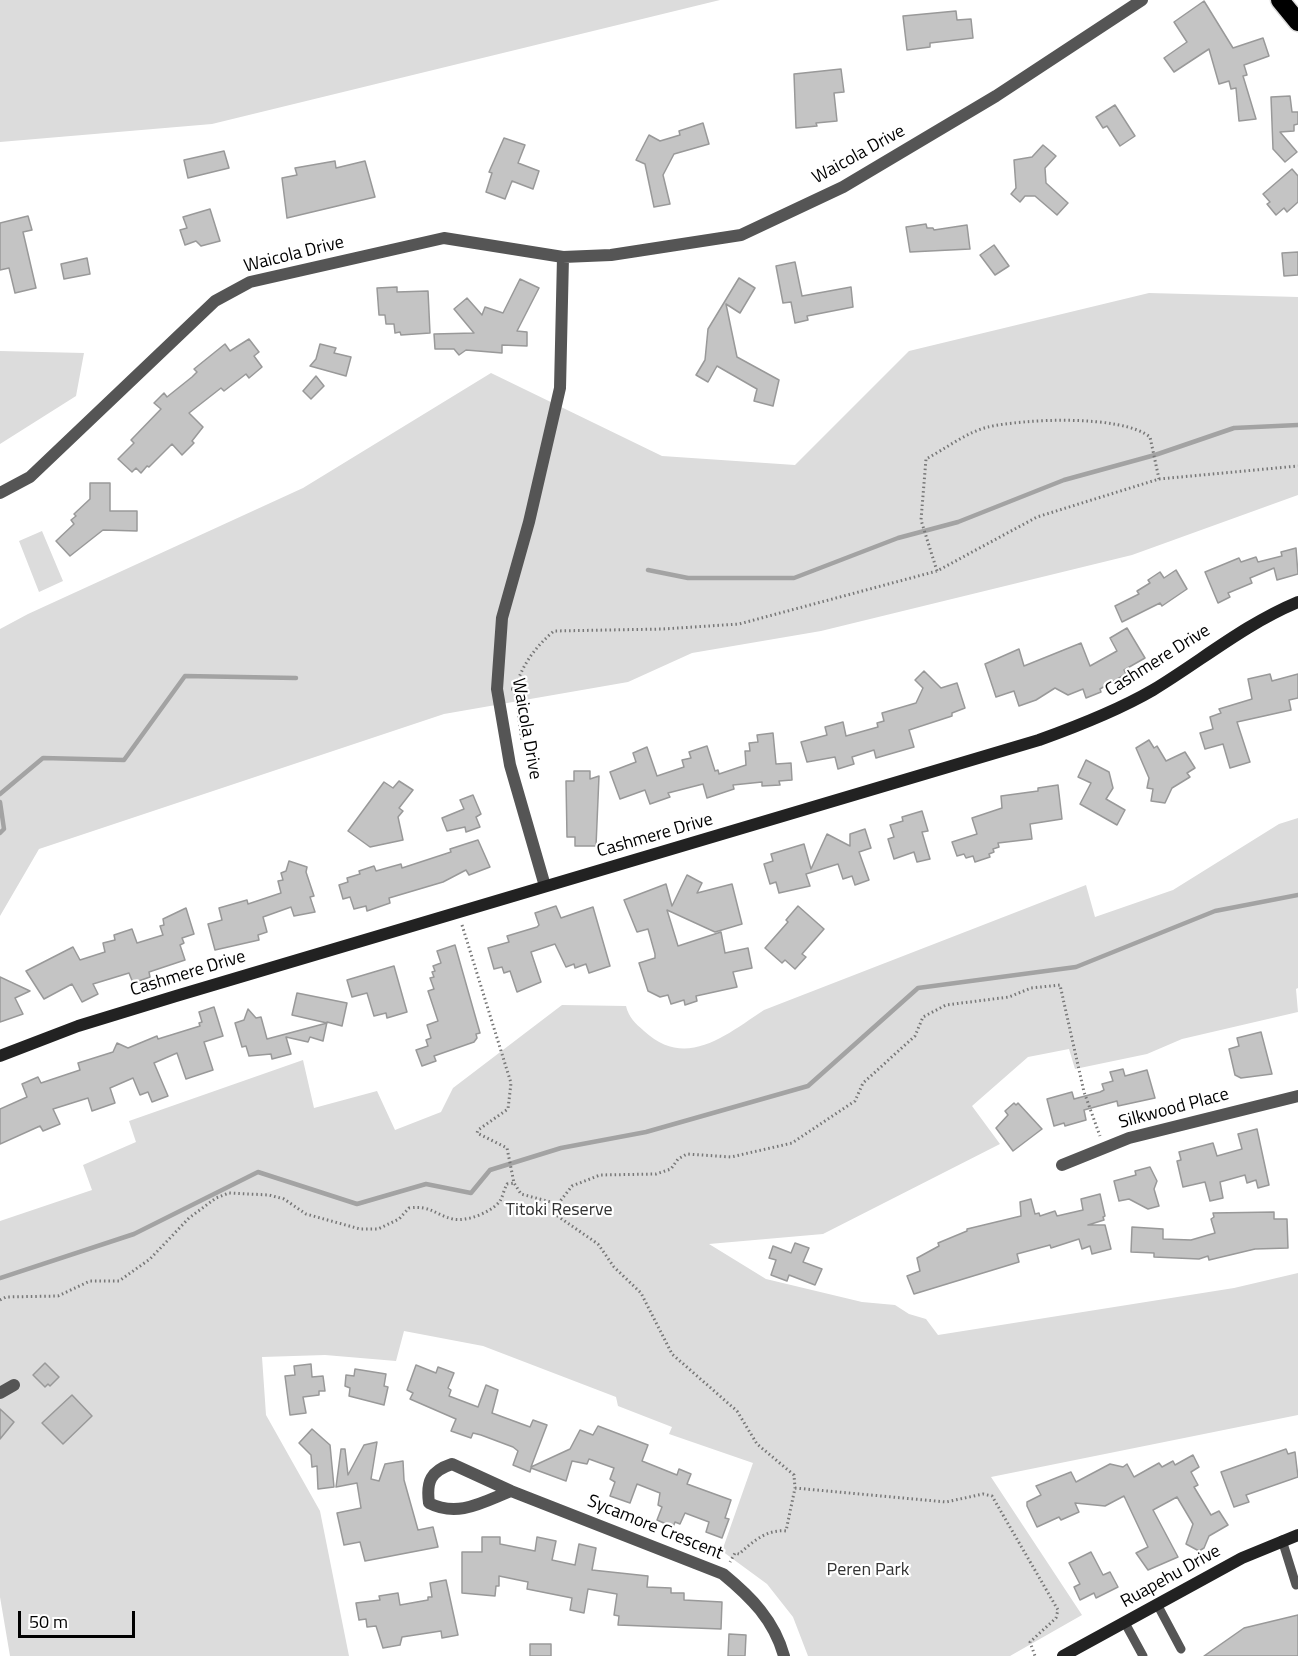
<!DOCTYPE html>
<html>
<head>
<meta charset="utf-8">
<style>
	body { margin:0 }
	#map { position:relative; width:1298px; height:1656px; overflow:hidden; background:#fff; font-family:"Titillium Web",sans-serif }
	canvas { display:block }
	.scale { position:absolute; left:18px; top:1611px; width:117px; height:27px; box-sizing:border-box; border:3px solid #000; border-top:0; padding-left:8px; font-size:18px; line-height:21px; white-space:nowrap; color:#000; -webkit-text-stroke:4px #fff; paint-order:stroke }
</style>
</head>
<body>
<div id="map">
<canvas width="1298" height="1656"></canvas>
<div class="scale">50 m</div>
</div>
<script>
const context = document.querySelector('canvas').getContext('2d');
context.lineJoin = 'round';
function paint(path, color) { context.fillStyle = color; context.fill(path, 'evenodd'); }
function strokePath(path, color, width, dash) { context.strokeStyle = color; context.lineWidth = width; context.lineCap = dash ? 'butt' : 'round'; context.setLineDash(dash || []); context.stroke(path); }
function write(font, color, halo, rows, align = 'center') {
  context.font = font + ' "Titillium Web",sans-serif'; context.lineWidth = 4.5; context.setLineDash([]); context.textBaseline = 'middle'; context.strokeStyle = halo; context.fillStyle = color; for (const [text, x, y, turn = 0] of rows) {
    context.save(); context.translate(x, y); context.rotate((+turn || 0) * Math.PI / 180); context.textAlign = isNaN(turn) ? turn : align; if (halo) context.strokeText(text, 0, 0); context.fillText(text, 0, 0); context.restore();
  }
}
paint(new Path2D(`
	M 0,0 L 720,0 L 212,124 L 0,142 Z
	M 1149,293 L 1298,297 L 1298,495 L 1132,555 L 821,631 L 692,653 L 628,682 L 444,714 L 39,849 L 0,916 L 0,629 L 28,614 L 303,488 L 491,373 L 662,456 L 795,465 L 909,351 Z
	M 0,351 L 84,353 L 76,396 L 0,444 Z
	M 42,531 L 63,581 L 39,592 L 19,541 Z
	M 1298,818 L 1298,988 L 1296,989 L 1298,1012 L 1182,1039 L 1147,1054 L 1075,1069 L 1069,1049 L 1028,1057 L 972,1106 L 1000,1144 L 823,1234 L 709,1244 L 766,1279 L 862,1302 L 895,1305 L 909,1314 L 926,1319 L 938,1335 L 1234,1288 L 1298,1273 L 1298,1415 L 991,1477 L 1082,1615 L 1010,1656 L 808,1656 L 793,1617 L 767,1584 L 722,1551 L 753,1463 L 669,1434 L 672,1427 L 618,1406 L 616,1397 L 483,1346 L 404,1331 L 396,1361 L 325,1355 L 262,1357 L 266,1415 L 320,1511 L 349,1656 L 10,1656 L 0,1597 L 0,1221 L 92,1190 L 83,1165 L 136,1142 L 129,1121 L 303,1060 L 314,1108 L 377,1091 L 395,1130 L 441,1112 L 453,1088 L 562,1005 L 626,1006 C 629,1018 635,1023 644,1031 C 686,1070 726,1035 764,1010 L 1086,885 L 1095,917 L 1173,890 L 1279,824 Z`), '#dcdcdc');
strokePath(new Path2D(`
	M 648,570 L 688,578 L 794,578 L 898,538 L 958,522 L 1064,480 L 1155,455 L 1234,428 L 1298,425
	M 0,794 L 43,758 L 124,760 L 185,676 L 296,678
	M 0,802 L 4,829 L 0,833
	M 0,1278 L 134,1234 L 258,1172 L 357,1204 L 426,1184 L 471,1193 L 490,1170 L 561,1148 L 646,1132 L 808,1086 L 918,988 L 1076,967 L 1215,911 L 1298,895`), '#a3a3a3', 4.5);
const building = new Path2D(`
	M 1204,1 L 1233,48 L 1263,38 L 1269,56 L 1244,65 L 1247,75 L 1243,76 L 1256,119 L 1239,121 L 1236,88 L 1231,89 L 1229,81 L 1219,84 L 1209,49 L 1174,72 L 1164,58 L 1187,42 L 1174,22 Z
	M 956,11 L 957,20 L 971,19 L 973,38 L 930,43 L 930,47 L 907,50 L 903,16 Z
	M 841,69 L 844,92 L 834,93 L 837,121 L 816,123 L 817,126 L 796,128 L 794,74 Z
	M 1290,96 L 1292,112 L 1298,112 L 1298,124 L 1294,125 L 1294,131 L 1280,132 L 1297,152 L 1285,162 L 1273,149 L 1271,97 Z
	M 1115,105 L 1135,136 L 1120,146 L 1107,126 L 1103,128 L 1096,117 Z
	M 703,123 L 709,144 L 674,154 L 663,175 L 670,204 L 654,207 L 645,164 L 636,160 L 649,135 L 660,141 L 680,135 L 679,131 Z
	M 504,138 L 525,145 L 518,163 L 539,171 L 533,189 L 512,181 L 505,199 L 486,192 L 492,173 L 489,172 Z
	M 1043,145 L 1056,156 L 1045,168 L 1046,183 L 1068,203 L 1057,215 L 1035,196 L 1025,196 L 1020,202 L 1011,194 L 1016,188 L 1014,160 L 1032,157 Z
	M 224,151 L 229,168 L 188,178 L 184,160 Z
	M 335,161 L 336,168 L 365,161 L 375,197 L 287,218 L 282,178 L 297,175 L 295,168 Z
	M 1292,169 L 1298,176 L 1298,202 L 1287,212 L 1284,208 L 1276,215 L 1267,204 L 1270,202 L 1263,194 Z
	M 210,209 L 220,241 L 201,246 L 196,241 L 185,245 L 180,230 L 187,228 L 183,217 Z
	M 28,216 L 32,230 L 23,232 L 36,288 L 15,293 L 9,268 L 0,270 L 0,223 Z
	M 926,224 L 927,228 L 933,228 L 934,230 L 967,225 L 970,249 L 910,252 L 906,227 Z
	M 994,245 L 1009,266 L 995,275 L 980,255 Z
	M 1298,252 L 1298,275 L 1284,276 L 1282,253 Z
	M 87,258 L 90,274 L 64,279 L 61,264 Z
	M 795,262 L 802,296 L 851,287 L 853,307 L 807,316 L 808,320 L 795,323 L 791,302 L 783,303 L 776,266 Z
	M 739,278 L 755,288 L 740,313 L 726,304 L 737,357 L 779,380 L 773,406 L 754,401 L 757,389 L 717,366 L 708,382 L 696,375 L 705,360 L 708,329 Z
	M 520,279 L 539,288 L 517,331 L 527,332 L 527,346 L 502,345 L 502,353 L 466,350 L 459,355 L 454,349 L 435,349 L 434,334 L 474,333 L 454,309 L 467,298 L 482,315 L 485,307 L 503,313 Z
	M 397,287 L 397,292 L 428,291 L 430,333 L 401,335 L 400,332 L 395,333 L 394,324 L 386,324 L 385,315 L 379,315 L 377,288 Z
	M 249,339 L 259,352 L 254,356 L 262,367 L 249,378 L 246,374 L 224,391 L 221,388 L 189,413 L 203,427 L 192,441 L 194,443 L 182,455 L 172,444 L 149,467 L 147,466 L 141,473 L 136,468 L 132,472 L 118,459 L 134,443 L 131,440 L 161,409 L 154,403 L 164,393 L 167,397 L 192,377 L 197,372 L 194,369 L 225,344 L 230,351 Z
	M 320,344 L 336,348 L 334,353 L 351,357 L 346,376 L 310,366 L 316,359 Z
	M 316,376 L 324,386 L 311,399 L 303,391 Z
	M 90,483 L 110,483 L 110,511 L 137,511 L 137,531 L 103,530 L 70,556 L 56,541 L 74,524 L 71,520 L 76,516 L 74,514 L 90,499 Z
	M 1296,548 L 1298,574 L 1277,580 L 1274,568 L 1250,578 L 1252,583 L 1228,593 L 1230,597 L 1218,603 L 1205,572 L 1239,558 L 1241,562 L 1256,557 L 1258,562 L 1282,556 L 1281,552 Z
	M 1176,570 L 1187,589 L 1162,606 L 1160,603 L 1122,622 L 1115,606 L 1139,594 L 1137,591 L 1150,583 L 1148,580 L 1160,572 L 1164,578 Z
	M 1127,628 L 1145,658 L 1124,670 L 1126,674 L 1100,689 L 1101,692 L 1086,698 L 1083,689 L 1068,695 L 1055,688 L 1036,700 L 1019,706 L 1014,691 L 996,697 L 985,664 L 1019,649 L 1024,666 L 1081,643 L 1090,666 L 1117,651 L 1110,638 Z
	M 924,671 L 941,688 L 957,683 L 965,708 L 952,713 L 952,716 L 909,730 L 914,747 L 876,758 L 874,750 L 852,757 L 854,764 L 838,769 L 835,757 L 807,762 L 801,742 L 827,735 L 825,727 L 843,722 L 846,736 L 878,727 L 877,723 L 884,721 L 882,713 L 916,703 L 923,688 L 915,680 Z
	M 1270,674 L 1272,681 L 1298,674 L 1298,698 L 1289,700 L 1291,710 L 1237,722 L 1250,762 L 1230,768 L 1223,744 L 1205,749 L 1200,733 L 1213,729 L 1210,717 L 1221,713 L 1219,709 L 1252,699 L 1248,679 Z
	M 773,733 L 776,764 L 791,763 L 792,780 L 779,781 L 780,785 L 762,786 L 762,782 L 733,785 L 734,789 L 707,798 L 703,784 L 668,793 L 670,797 L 650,804 L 645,790 L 620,799 L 610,772 L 636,762 L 633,753 L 647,747 L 657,776 L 684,767 L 682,760 L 691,758 L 689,752 L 707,746 L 715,771 L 718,770 L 719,774 L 746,765 L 745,751 L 750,751 L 749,743 L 758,742 L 757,735 Z
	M 1149,740 L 1154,748 L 1157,746 L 1166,761 L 1185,752 L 1195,768 L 1187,773 L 1190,777 L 1172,788 L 1165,803 L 1151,801 L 1153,789 L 1147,788 L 1149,778 L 1136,748 Z
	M 1086,760 L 1109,772 L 1113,788 L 1106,799 L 1125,810 L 1117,825 L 1080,804 L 1091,783 L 1078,777 Z
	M 574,771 L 590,771 L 590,779 L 599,776 L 596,846 L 575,846 L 575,837 L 567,837 L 566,781 L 574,781 Z
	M 399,781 L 413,790 L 399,808 L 403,811 L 398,817 L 403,840 L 370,847 L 348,831 L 384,782 L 393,788 Z
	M 1058,785 L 1062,819 L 1030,824 L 1032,839 L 998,843 L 999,847 L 993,849 L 994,852 L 989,854 L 990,857 L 975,862 L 973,856 L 966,858 L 964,854 L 957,856 L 952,842 L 977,834 L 972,818 L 1002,808 L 1001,796 L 1038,791 L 1038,788 Z
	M 473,795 L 481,814 L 476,817 L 480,827 L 466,832 L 465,827 L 447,831 L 442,818 L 464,809 L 460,800 Z
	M 922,811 L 928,831 L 922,832 L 930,859 L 917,862 L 914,852 L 894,859 L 888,839 L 894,837 L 890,825 L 903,821 L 902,817 Z
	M 865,829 L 871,848 L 859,852 L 869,880 L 855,885 L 852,876 L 843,879 L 838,864 L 806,874 L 810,886 L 779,893 L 776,882 L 770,884 L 764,864 L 773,861 L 771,854 L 804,844 L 811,869 L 827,834 L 850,846 L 850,834 Z
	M 478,840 L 490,867 L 469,875 L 466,870 L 443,882 L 389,898 L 390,903 L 367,911 L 366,906 L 354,909 L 350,897 L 343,899 L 339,885 L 348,882 L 347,878 L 360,874 L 359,871 L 374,866 L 376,871 L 401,864 L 402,868 L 451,852 L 450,849 Z
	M 289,861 L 307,867 L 306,872 L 314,896 L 310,897 L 315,912 L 294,916 L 291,907 L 263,917 L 267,932 L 258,935 L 259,940 L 215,950 L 208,924 L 222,920 L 219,908 L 247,900 L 248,904 L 281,893 L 278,881 L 283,880 L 281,873 L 286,871 Z
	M 687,875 L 702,883 L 697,893 L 732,884 L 742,924 L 715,932 L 667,910 L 678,946 L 721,932 L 725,953 L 748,948 L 752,968 L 733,972 L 737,987 L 696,996 L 697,1001 L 685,1005 L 684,1000 L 671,1004 L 668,995 L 660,997 L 648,991 L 639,963 L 655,958 L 655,954 L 648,929 L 637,932 L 624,900 L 666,884 L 672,906 Z
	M 556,906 L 561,918 L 593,907 L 610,966 L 589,973 L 586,964 L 575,968 L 574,964 L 566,967 L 555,944 L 531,952 L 541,982 L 517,992 L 510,971 L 504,973 L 502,967 L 494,969 L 488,948 L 509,942 L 507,936 L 537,927 L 539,925 L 535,913 Z
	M 798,906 L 824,929 L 802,954 L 806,957 L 795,969 L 785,960 L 782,963 L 765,948 L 788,922 L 786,920 Z
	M 186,908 L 194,934 L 182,938 L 184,943 L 180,945 L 185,960 L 149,972 L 150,977 L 133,983 L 129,973 L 93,984 L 98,994 L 82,1002 L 72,984 L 44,999 L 26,971 L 73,947 L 80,960 L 105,952 L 103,943 L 115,940 L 114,935 L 132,929 L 137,943 L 163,935 L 160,926 L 164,925 L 163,919 Z
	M 455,945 L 480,1033 L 476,1034 L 477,1038 L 474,1042 L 434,1056 L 436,1061 L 422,1066 L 416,1050 L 428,1046 L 426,1040 L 431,1038 L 427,1025 L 438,1021 L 428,991 L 434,989 L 430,978 L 434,977 L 432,972 L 435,971 L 433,966 L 441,963 L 437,951 Z
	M 394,966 L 407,1012 L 387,1018 L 386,1013 L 374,1016 L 367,993 L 352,997 L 347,980 Z
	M 0,977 L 30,991 L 15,998 L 23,1014 L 0,1022 Z
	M 297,993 L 347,1003 L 342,1026 L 327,1022 L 323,1041 L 310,1037 L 308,1042 L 286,1037 L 291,1054 L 272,1059 L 271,1054 L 249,1056 L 246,1046 L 242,1047 L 235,1023 L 244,1020 L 248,1009 L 256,1018 L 261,1017 L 267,1039 L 327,1023 L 292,1015 Z
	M 214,1007 L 223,1036 L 204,1042 L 213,1070 L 186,1079 L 177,1053 L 154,1063 L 168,1096 L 152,1102 L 148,1092 L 140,1095 L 133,1078 L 110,1088 L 115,1103 L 92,1111 L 88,1098 L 53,1109 L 60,1124 L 43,1131 L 40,1126 L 0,1144 L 0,1109 L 27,1097 L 22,1084 L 38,1077 L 41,1083 L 80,1070 L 78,1063 L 113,1052 L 117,1043 L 128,1048 L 157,1036 L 158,1039 L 200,1026 L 199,1023 L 202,1022 L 199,1012 Z
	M 1261,1032 L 1272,1074 L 1241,1078 L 1235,1075 L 1229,1049 L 1239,1046 L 1237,1038 Z
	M 1123,1069 L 1125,1076 L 1147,1070 L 1155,1098 L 1118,1106 L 1117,1101 L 1084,1110 L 1086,1120 L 1065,1126 L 1064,1123 L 1054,1126 L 1047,1099 L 1072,1092 L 1074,1099 L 1100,1092 L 1104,1090 L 1102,1084 L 1113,1081 L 1110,1072 Z
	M 1014,1103 L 1016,1105 L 1018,1103 L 1042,1129 L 1013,1151 L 996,1128 L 1008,1115 L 1005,1111 Z
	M 1257,1129 L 1269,1185 L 1258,1188 L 1256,1180 L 1247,1183 L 1245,1175 L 1220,1182 L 1223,1198 L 1210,1201 L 1205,1182 L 1183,1187 L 1177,1161 L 1181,1160 L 1179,1152 L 1213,1143 L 1217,1156 L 1242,1149 L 1238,1134 Z
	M 1150,1167 L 1157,1181 L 1154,1189 L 1159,1206 L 1148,1209 L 1129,1199 L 1119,1201 L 1114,1181 L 1136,1175 L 1135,1171 Z
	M 1100,1194 L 1105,1216 L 1103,1217 L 1104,1220 L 1088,1225 L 1105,1225 L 1111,1249 L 1092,1254 L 1090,1246 L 1082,1249 L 1079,1239 L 1051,1248 L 1050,1245 L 1017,1254 L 1019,1262 L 914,1294 L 907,1276 L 920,1271 L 917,1258 L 939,1246 L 938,1243 L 967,1231 L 967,1229 L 1021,1216 L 1020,1202 L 1031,1199 L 1035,1214 L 1039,1213 L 1040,1216 L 1055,1211 L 1057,1216 L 1083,1210 L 1081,1199 Z
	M 1274,1212 L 1274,1219 L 1287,1219 L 1288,1248 L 1255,1249 L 1209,1260 L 1208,1256 L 1199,1259 L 1154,1257 L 1154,1253 L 1131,1252 L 1132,1227 L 1163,1229 L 1163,1239 L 1191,1240 L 1215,1233 L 1211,1219 L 1214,1217 L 1213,1213 Z
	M 795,1243 L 809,1248 L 803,1262 L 822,1269 L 815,1285 L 789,1275 L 787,1281 L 771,1275 L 776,1260 L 769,1258 L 773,1246 L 791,1253 Z
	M 45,1363 L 59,1377 L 50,1386 L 48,1384 L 45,1387 L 33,1375 Z
	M 311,1364 L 312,1377 L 323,1376 L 325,1391 L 319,1391 L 319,1395 L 303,1397 L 306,1413 L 290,1415 L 285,1376 L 295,1375 L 294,1366 Z
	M 416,1365 L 436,1373 L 438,1367 L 454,1373 L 448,1388 L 451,1390 L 449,1396 L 478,1407 L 486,1385 L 498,1390 L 492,1413 L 530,1427 L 533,1420 L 547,1425 L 531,1467 L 570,1449 L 580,1430 L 593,1435 L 598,1426 L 648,1445 L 642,1461 L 677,1475 L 679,1469 L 691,1474 L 687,1484 L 731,1500 L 725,1518 L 729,1519 L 722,1538 L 706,1532 L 709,1522 L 685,1513 L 680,1524 L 675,1522 L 673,1527 L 657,1520 L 662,1507 L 658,1505 L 660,1493 L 637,1484 L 630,1503 L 610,1496 L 615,1482 L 610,1479 L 614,1468 L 589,1459 L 587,1464 L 572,1461 L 566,1481 L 531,1468 L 530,1472 L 513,1465 L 518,1451 L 513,1447 L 481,1435 L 473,1433 L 471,1438 L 451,1431 L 456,1419 L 410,1399 L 413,1393 L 407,1390 Z
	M 355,1369 L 386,1374 L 384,1386 L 388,1387 L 384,1405 L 349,1396 L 350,1388 L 345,1386 L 346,1375 L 354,1376 Z
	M 72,1395 L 92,1416 L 63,1444 L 42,1423 Z
	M 0,1409 L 14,1422 L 0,1439 Z
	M 312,1429 L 330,1445 L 334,1487 L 318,1489 L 317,1466 L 312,1467 L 311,1455 L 299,1443 Z
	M 377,1442 L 371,1479 L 379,1481 L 385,1464 L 403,1461 L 404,1480 L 418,1530 L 433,1527 L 438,1547 L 365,1561 L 360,1542 L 344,1545 L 337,1513 L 361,1508 L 357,1483 L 336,1487 L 341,1449 L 345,1449 L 348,1475 L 364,1445 Z
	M 1286,1449 L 1288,1454 L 1295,1452 L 1298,1477 L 1246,1495 L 1249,1502 L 1234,1507 L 1221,1472 Z
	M 1193,1455 L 1199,1467 L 1191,1472 L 1198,1485 L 1194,1487 L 1211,1515 L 1219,1511 L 1228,1525 L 1209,1536 L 1204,1548 L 1199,1551 L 1186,1544 L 1193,1524 L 1177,1497 L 1153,1510 L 1178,1557 L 1148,1570 L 1136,1553 L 1148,1547 L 1124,1496 L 1105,1506 L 1075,1503 L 1079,1512 L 1061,1520 L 1059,1517 L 1037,1527 L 1027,1506 L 1027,1502 L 1041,1495 L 1036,1486 L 1071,1472 L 1076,1482 L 1110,1464 L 1123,1467 L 1127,1464 L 1134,1477 L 1159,1463 L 1162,1467 L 1173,1461 L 1175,1465 Z
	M 482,1537 L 500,1537 L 500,1544 L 535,1551 L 537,1537 L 556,1541 L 552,1560 L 575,1565 L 579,1544 L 596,1548 L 592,1570 L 648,1576 L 647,1587 L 671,1588 L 671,1593 L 684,1593 L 684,1600 L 722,1602 L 721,1629 L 618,1625 L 619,1616 L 614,1615 L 617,1594 L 588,1589 L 584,1613 L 570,1610 L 572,1598 L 527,1589 L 528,1582 L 499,1576 L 499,1586 L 496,1586 L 495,1596 L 462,1593 L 462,1552 L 482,1552 Z
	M 1091,1552 L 1103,1575 L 1110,1572 L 1118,1587 L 1096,1598 L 1094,1593 L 1080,1600 L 1074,1587 L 1080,1584 L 1069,1563 Z
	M 446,1580 L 458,1635 L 442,1638 L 441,1631 L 402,1637 L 400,1645 L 383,1648 L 376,1626 L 367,1627 L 366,1619 L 359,1620 L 356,1603 L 380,1600 L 379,1596 L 398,1593 L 400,1605 L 428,1600 L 428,1597 L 432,1597 L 430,1583 Z
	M 1298,1615 L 1298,1656 L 1204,1656 L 1244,1628 Z
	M 729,1634 L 746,1635 L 745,1656 L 728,1656 Z
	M 530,1644 L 551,1644 L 551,1656 L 530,1656 Z`);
paint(building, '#c4c4c4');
strokePath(building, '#999', 1.5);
const highway = new Path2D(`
	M 1280,0 L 1298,22`);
strokePath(highway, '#dbdbdb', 21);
strokePath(new Path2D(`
	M 937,571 L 921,520 L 926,459 C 945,449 967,432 988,427 C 1023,419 1121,414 1150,437 L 1159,479
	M 511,689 L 515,689 C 522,665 535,647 554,631 L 663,629 L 739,624 L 937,571 L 1037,517 L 1159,479 L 1298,466
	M 515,689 L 522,741
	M 462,925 L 511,1083 L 508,1109 L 478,1130 L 477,1133 L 507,1148 L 514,1183 L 521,1194 L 558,1204 L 556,1215 L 598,1244 L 614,1267 L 641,1293 L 672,1354 L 737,1411 L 757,1444 L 794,1475 L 795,1488 L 786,1531 C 767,1529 752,1542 739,1554 L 735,1553 L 730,1562
	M 558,1204 L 572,1186 L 600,1175 L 656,1174 L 671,1169 L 678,1159 L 687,1154 L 731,1157 L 792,1143 L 855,1101 L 863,1083 L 915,1036 L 923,1017 L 946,1005 L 1009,997 L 1031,988 L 1060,985 L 1084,1092 L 1100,1136
	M 0,1300 L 6,1297 L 58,1296 L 90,1281 L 119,1281 L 150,1259 L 189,1218 L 216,1198 L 229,1193 L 269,1195 L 284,1199 L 306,1214 L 360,1229 L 378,1229 L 399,1219 L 409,1208 C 431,1205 435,1215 453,1219 C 467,1222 492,1212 500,1201 C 503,1196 504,1189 507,1184 L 514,1183
	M 795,1488 L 946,1502 L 983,1494 L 992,1496 L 1058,1610 L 1056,1618 L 1030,1642 L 1035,1656`), '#777', 3, [1.5, 3]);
strokePath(new Path2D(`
	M 1282,1540 L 1296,1585
	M 1157,1604 L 1181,1649
	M 1125,1623 L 1143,1656`), '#555', 9);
strokePath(new Path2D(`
	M 0,493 L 30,477 L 215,301 L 250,282 L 444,238 L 563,257 L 611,255 L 741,235 L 843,187 L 996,96 L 1142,0
	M 545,886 L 510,765 L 497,689 L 502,618 L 529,522 L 560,388 L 563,257
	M 1062,1165 L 1129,1138 L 1298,1096
	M 0,1393 L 14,1385
	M 511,1491 C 483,1502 458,1518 429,1503 C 426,1481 431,1471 452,1464 L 511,1491 L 723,1574 C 751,1597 774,1620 784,1656`), '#555', 12);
strokePath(new Path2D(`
	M 0,1056 L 78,1026 L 176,996 L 1039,740 C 1078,726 1117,711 1153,690 C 1201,661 1245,624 1298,602
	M 1063,1656 L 1242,1558 L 1298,1535`), '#222', 12);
strokePath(highway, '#000', 18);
write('18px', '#000', '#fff', [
	["Waicola Drive",859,155,-29],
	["Waicola Drive",294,255,-14],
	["Cashmere Drive",1158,661,-32],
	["Waicola Drive",526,729,80],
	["Cashmere Drive",655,836,-16],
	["Cashmere Drive",188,974,-17],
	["Silkwood Place",1174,1109,-15],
	["Sycamore Crescent",655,1528,22],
	["Ruapehu Drive",1171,1577,-29]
]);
write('18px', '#333', '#fff', [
	["Titoki Reserve",559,1211],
	["Peren Park",868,1571]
]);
</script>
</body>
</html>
